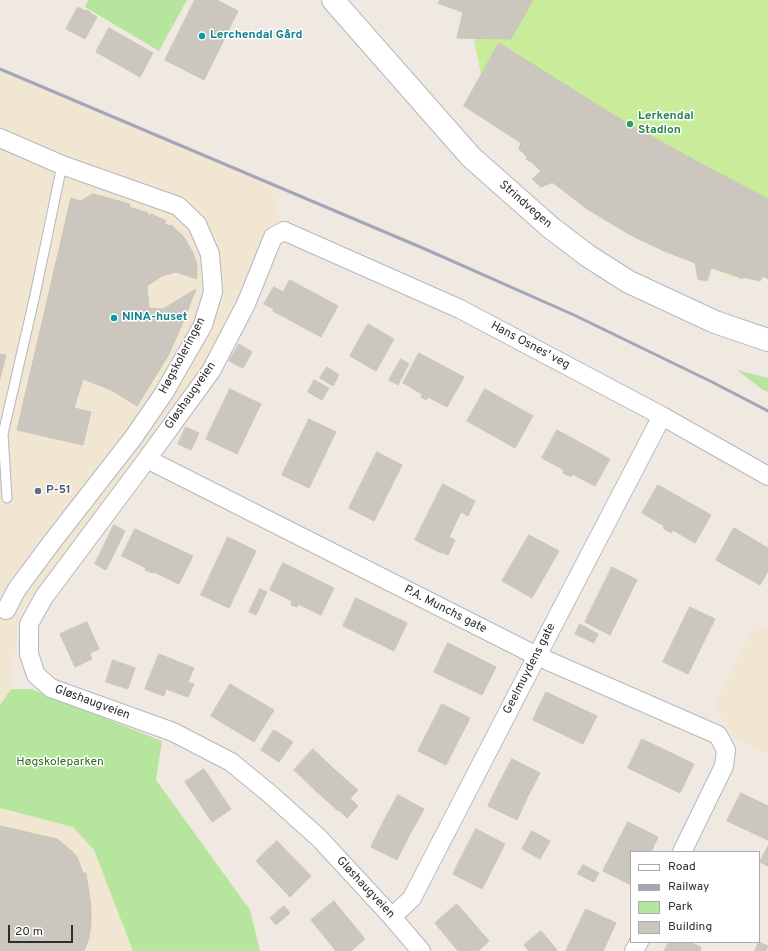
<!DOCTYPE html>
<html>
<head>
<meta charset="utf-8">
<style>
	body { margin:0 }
	#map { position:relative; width:768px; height:951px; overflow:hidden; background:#efe9e1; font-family:Overpass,sans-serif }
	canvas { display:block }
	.legend { position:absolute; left:630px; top:851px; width:130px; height:92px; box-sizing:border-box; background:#fff; border:1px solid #ababab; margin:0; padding:5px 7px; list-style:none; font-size:12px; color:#2e2e2e }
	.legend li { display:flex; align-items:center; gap:8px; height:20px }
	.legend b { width:20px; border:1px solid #ababab }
	.scale { position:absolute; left:8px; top:925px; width:65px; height:18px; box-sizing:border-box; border:2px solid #2e2e2e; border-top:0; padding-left:5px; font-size:12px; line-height:14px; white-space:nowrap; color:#2e2e2e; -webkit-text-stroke:3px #fff; paint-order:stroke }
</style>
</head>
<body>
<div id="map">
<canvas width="768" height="951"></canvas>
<ul class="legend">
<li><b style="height:5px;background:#fff"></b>Road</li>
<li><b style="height:5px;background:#a3a6b8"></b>Railway</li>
<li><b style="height:11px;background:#b6e59e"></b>Park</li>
<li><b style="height:11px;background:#cbc7bf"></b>Building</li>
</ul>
<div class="scale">20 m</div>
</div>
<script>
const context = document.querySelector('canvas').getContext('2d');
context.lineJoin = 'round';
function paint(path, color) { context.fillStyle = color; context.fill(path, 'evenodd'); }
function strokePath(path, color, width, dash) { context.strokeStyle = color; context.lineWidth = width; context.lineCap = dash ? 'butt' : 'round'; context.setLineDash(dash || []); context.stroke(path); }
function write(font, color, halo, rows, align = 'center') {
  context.font = font + ' Overpass,sans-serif'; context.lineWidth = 3; context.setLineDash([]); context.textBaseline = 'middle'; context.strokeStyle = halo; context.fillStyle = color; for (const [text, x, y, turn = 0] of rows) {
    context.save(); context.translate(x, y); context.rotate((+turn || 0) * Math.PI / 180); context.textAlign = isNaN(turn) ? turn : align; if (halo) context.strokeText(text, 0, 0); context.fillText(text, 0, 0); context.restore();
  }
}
paint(new Path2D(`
	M 0,69 L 279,187 L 277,237 L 209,364 L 130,466 L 19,614 L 11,689 L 0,705 Z
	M 755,623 L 768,631 L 768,755 L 733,738 L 715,704 Z
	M 0,808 L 73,827 L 94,850 L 133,951 L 0,951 Z`), '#f0e6d1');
paint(new Path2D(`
	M 88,0 L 187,0 L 159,51 L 85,7 Z
	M 737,370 L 768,378 L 768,392 L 763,390 Z
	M 11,689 L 31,689 L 162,741 L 156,780 L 250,910 L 260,951 L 133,951 L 94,850 L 73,827 L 0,808 L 0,705 Z`), '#b6e59e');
paint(new Path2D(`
	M 440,0 L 768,0 L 768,279 L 762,276 L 744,277 L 742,279 L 735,275 L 734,277 L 712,268 L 708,281 L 698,278 L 695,263 C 677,256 659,249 641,241 C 610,225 582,204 554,183 L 541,187 L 535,181 L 541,172 L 532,164 L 532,163 L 526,159 L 527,157 L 518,148 L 521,142 L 463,106 L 481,75 L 474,39 L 456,38 L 463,13 L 438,4 Z`), '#c9ec9a');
const building = new Path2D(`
	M 195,0 L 217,0 L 238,11 L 204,80 L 165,60 Z
	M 440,0 L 533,0 L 511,39 L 457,38 L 463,12 L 438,3 Z
	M 78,7 L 85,11 L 86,10 L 90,12 L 90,13 L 97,17 L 85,39 L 66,29 Z
	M 109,28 L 153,53 L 140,77 L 96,52 Z
	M 499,43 L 615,116 L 696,161 L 768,199 L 768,279 L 763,276 L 760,281 L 743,277 L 742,279 L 732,274 L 711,268 L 706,281 L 698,279 L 695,263 L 664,251 L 629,234 L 587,209 L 552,182 L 541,187 L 532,179 L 541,171 L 533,163 L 526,159 L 527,157 L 519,149 L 521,143 L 464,106 Z
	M 93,194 L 130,204 L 129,207 L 148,213 L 148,217 L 151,214 L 166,221 L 164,223 L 169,226 L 171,225 L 184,237 L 193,253 L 197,265 L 197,279 L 176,272 L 162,276 L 147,286 L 149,308 L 163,309 L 196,289 L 181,327 L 168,356 L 137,406 L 111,390 L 83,379 L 74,408 L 91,412 L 83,445 L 17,430 L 71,198 L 80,201 Z
	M 290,280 L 338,306 L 321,337 L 273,311 Z
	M 274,287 L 283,292 L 274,309 L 264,304 Z
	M 368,324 L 394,339 L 376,371 L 350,356 Z
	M 239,344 L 252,352 L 243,368 L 229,361 Z
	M 419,353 L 464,377 L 447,407 L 428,397 L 426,400 L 421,397 L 422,394 L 403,383 Z
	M 0,354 L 6,355 L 0,379 Z
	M 401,359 L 409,364 L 398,385 L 389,380 Z
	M 327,367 L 339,375 L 333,386 L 320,378 Z
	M 314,380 L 329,388 L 322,400 L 308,392 Z
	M 230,389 L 261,404 L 237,454 L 206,439 Z
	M 485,389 L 533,416 L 515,448 L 467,421 Z
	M 309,419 L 336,432 L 309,488 L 282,475 Z
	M 186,427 L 199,433 L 191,450 L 178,444 Z
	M 557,430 L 610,459 L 595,486 L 572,474 L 571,477 L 563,473 L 564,470 L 542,458 Z
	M 377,452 L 402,465 L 374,521 L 349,508 Z
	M 443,484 L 475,501 L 468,516 L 461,512 L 449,537 L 455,540 L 448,555 L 442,552 L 441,553 L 415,540 Z
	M 658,485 L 711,515 L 695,543 L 673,530 L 671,533 L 663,528 L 664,526 L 642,513 Z
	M 114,525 L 125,531 L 106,570 L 95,564 Z
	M 734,528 L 768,548 L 768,571 L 760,585 L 716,560 Z
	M 135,529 L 193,556 L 179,584 L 154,572 L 153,573 L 145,570 L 146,568 L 122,556 Z
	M 529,535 L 559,551 L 532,598 L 502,581 Z
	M 228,537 L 256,551 L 229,608 L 201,595 Z
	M 283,563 L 334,588 L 321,615 L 298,604 L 297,607 L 291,605 L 292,601 L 270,590 Z
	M 612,567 L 637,580 L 610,635 L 585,622 Z
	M 260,589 L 267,592 L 256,615 L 249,612 Z
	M 356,598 L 407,623 L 394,651 L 343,626 Z
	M 690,607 L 715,619 L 688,674 L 663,662 Z
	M 87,622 L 99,649 L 90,653 L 92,659 L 75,667 L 60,634 Z
	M 580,624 L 598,634 L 594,643 L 575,634 Z
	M 448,643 L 496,667 L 482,695 L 434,672 Z
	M 159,654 L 194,668 L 188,682 L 194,684 L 188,697 L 166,689 L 164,696 L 145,689 Z
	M 113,660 L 135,668 L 128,689 L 106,682 Z
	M 230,684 L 274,710 L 254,742 L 211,716 Z
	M 546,692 L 597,716 L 583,744 L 533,720 Z
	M 442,704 L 470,718 L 446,765 L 418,751 Z
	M 274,730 L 293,742 L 279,762 L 261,750 Z
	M 642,739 L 694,764 L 680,793 L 628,768 Z
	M 313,749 L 335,770 L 316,791 L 294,770 Z
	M 512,759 L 540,773 L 528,796 L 500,782 Z
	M 204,769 L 231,809 L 212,822 L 185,782 Z
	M 335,770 L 358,790 L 338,811 L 316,791 Z
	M 500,782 L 528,796 L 517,820 L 488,806 Z
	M 741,793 L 768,806 L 768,840 L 727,821 Z
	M 398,795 L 424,809 L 410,834 L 384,821 Z
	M 350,798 L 358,806 L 347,818 L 339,810 Z
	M 384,821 L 410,834 L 397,860 L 371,847 Z
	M 628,822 L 658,837 L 651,852 L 631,852 L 631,885 L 603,871 Z
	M 0,826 L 57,839 L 73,852 L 77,857 L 83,873 L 86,873 L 91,907 L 91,924 L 89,938 L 84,951 L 0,951 Z
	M 476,829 L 505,844 L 482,889 L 453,874 Z
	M 532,831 L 550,841 L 545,850 L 527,840 Z
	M 527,840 L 545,850 L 540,859 L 522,849 Z
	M 277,841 L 311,876 L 290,897 L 256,861 Z
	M 768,846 L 768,866 L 760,862 Z
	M 583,865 L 599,873 L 594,882 L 578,874 Z
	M 334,901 L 365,939 L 351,951 L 336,951 L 311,920 Z
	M 457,904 L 489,941 L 478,951 L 458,951 L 435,923 Z
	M 284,906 L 290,913 L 276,925 L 270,918 Z
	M 586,909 L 616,923 L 603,951 L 566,951 Z
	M 541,931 L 557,950 L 556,951 L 529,951 L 524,945 Z
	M 669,942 L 690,942 L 701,947 L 700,951 L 664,951 Z
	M 759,942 L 768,946 L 766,951 L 755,951 Z`);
paint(building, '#cbc7bf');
strokePath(building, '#cbc5ba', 1);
const lane = new Path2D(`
	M 7,498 L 3,434 L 35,295 L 62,165`);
const street = new Path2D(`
	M 0,138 L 62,165 L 178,206 L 197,224 L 210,254 L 213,292 L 203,325 L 164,393 L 133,438 L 52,542 L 17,589 L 6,610
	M 147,459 L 537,656 L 718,735 L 726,750 L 724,766 L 682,852
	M 392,917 L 412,898 L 537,656 L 662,416
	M 421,951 L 392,917 L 319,838 L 270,794 L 231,762 L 173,732 L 51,688 L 36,675 L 29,654 L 29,624 L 44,597 L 147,459 L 211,371 L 246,304 L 273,237 L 284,231 L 460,309 L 662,416 L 768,476
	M 634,951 L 639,942`);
const secondary = new Path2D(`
	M 333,0 L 471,157 L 550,227 L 588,256 L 629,282 L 715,322 L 768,340`);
strokePath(lane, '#b4b7c1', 11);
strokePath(street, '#b4b7c1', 20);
strokePath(secondary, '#b4b7c1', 24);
strokePath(lane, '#fff', 9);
strokePath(street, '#fff', 18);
strokePath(secondary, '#fff', 22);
strokePath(new Path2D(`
	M 0,69 L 425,249 L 574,315 L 710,381 L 768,411`), '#a3a6b8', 3);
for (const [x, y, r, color] of [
	[202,36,4,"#0f9aa8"],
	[630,124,4,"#2e9e5b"],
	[114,318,4,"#0f9aa8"],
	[38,491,4,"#5c6f8a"]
]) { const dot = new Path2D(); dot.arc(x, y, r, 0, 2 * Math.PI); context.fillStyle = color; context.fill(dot); strokePath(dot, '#fff', 1.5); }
write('bold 12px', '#0d838f', '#fff', [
	["Lerchendal Gård",210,36],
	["NINA-huset",122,318]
], 'left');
write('bold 12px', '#27864d', '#fff', [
	["Lerkendal",638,117],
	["Stadion",638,131]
], 'left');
write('12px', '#2e2e2e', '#fff', [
	["Strindvegen",525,205,41],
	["Hans Osnes' veg",530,346,28],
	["Høgskoleringen",183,356,-62],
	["Gløshaugveien",191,396,-55],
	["P.A. Munchs gate",445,610,27],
	["Geelmuydens gate",530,669,-63],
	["Gløshaugveien",92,703,20],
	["Gløshaugveien",365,888,47]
]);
write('bold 12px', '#4e5e75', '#fff', [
	["P-51",46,491]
], 'left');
write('12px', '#2c6e1b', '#fff', [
	["Høgskoleparken",60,763]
]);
</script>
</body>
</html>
